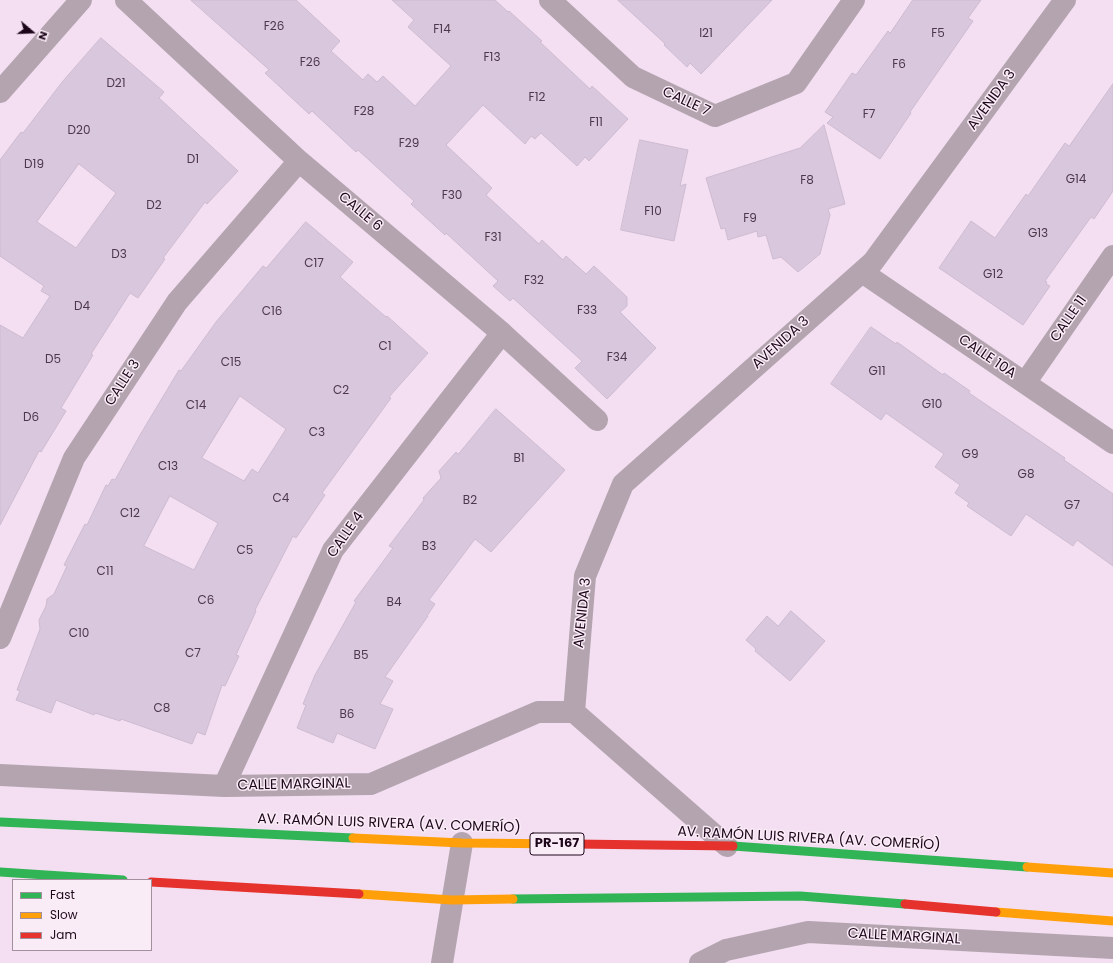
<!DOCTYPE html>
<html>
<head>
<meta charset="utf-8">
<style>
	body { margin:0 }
	#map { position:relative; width:1113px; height:963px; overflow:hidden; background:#f4def1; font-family:Poppins,sans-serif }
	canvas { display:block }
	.legend { position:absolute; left:12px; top:879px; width:140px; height:72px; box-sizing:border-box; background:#faecf7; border:1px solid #a2909f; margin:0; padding:5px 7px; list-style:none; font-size:12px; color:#1d061a }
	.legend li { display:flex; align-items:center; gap:8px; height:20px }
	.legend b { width:20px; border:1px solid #a2909f }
	.north { position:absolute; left:12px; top:12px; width:40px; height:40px; -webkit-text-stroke:3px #faecf7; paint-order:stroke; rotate:109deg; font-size:11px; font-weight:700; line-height:16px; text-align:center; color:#1d061a }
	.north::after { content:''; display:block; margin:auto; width:14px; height:18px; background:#1d061a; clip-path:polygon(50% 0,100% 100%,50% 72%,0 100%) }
</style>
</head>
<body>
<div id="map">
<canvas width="1113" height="963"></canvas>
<ul class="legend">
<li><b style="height:5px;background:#30b455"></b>Fast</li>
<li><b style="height:5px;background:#ff9f0a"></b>Slow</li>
<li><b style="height:5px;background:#e5322d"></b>Jam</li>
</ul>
<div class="north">N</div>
</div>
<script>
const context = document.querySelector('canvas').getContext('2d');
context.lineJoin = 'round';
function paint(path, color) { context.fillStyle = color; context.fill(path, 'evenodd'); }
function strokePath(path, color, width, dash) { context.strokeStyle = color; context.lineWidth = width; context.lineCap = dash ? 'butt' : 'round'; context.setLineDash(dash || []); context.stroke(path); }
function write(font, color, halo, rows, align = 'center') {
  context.font = font + ' Poppins,sans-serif'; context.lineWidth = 3; context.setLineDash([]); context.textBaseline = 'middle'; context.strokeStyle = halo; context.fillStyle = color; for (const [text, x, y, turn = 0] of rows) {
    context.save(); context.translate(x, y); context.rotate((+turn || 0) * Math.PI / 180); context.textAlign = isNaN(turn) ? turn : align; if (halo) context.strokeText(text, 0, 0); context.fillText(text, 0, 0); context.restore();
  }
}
const building = new Path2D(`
	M 191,0 L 296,0 L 340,41 L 331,51 L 363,80 L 368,74 L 377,82 L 383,76 L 415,106 L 451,66 L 408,27 L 414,20 L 392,0 L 495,0 L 508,12 L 509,11 L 542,41 L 540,42 L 590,89 L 592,86 L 628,119 L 589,161 L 585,157 L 577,166 L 541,133 L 535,139 L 531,136 L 525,144 L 483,105 L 446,145 L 492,188 L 486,195 L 539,244 L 542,240 L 563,260 L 566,256 L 586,274 L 594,266 L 627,297 L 627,306 L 620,312 L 656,348 L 607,399 L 575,368 L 582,361 L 513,298 L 510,301 L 493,286 L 498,281 L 446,233 L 445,235 L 411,204 L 414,201 L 358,150 L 356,152 L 312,111 L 309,114 L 265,73 L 269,70 Z
	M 618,0 L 772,0 L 701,74 L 690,63 L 687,67 L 664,45 L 665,44 Z
	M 913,0 L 981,0 L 968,18 L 973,21 L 910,112 L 911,113 L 880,159 L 827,123 L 833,117 L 825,112 L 852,73 L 856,75 L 888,31 L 890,33 Z
	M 101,38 L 164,92 L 159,98 L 238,171 L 207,204 L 205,202 L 163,258 L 165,259 L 138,298 L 130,293 L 91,354 L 93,355 L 61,408 L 66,411 L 41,452 L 39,451 L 0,525 L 0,325 L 23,338 L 50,296 L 41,291 L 44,286 L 0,256 L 0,160 L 21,132 L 23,133 L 63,81 ZM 79,164 L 116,193 L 76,248 L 37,222 Z
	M 1113,84 L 1113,191 L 1094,219 L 1091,217 L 1045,281 L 1047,282 L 1046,284 L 1050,286 L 1023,325 L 939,268 L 971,221 L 995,238 L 1026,194 L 1028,196 L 1065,143 L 1069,146 Z
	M 824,125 L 845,204 L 828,209 L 830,215 L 820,254 L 798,272 L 781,257 L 773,259 L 766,235 L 758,237 L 757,231 L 728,240 L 725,228 L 721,229 L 706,178 L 800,148 Z
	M 640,140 L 688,150 L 680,186 L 686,184 L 674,241 L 621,230 Z
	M 306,222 L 353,262 L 340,277 L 386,317 L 387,316 L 428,353 L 389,397 L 391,398 L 322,493 L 325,495 L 296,538 L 293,536 L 255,610 L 256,611 L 236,655 L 239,656 L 225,686 L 222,685 L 205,735 L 197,732 L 192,744 L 121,719 L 120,721 L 95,713 L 94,715 L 56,700 L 51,713 L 16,700 L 20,691 L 17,690 L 40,629 L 39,620 L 46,606 L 47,599 L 54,594 L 67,566 L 64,565 L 85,524 L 87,525 L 106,485 L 108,486 L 112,479 L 115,480 L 140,435 L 179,370 L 181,371 L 216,322 L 263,266 L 266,268 ZM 240,396 L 286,429 L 258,473 L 252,469 L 244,481 L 202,458 ZM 170,496 L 218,523 L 194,570 L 144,546 Z
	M 871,327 L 896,344 L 897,342 L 943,375 L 944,373 L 970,391 L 969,393 L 1065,458 L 1064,460 L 1113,494 L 1113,566 L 1077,540 L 1073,546 L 1026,514 L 1011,536 L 967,506 L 969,503 L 955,493 L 960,485 L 935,467 L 944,454 L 886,413 L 881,420 L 831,384 Z
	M 496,409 L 565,470 L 491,552 L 475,539 L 429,600 L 435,604 L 427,616 L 428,616 L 385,677 L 393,681 L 380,704 L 393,709 L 375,749 L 337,733 L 333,743 L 297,728 L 306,705 L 303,704 L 315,675 L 356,602 L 354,601 L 393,548 L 389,546 L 424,500 L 423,498 L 441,478 L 439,471 L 456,452 L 458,454 Z
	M 791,611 L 825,641 L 790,681 L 755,651 L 756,649 L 746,640 L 767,616 L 778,626 Z`);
paint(building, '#d9c7dd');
strokePath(building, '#cdbbd1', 1);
strokePath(new Path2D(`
	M 126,0 L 299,161 L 502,333 L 597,420
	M 550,0 L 633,77 L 715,116 L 796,83 L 854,0
	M 0,92 L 81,0
	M 862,272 L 1113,443
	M 1025,383 L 1113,256
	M 0,638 L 74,458 L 177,302 L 299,161
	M 574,712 L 585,576 L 623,484 L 873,262 L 1065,0
	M 574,712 L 727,846
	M 0,775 L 224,786 L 371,784 L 538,712 L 574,712
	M 224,786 L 333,550 L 502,333
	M 442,963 L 462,843
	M 700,963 L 726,950 L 808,932 L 1113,948`), '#b3a4b0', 22);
strokePath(new Path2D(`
	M 0,822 L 353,838
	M 733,846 L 1027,867
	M 0,872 L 123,880
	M 513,899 L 800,896 L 905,904`), '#30b455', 9);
strokePath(new Path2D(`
	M 353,838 L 462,843 L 574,844
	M 1027,867 L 1113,873
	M 359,894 L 452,900 L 513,899
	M 996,912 L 1113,921`), '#ff9f0a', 9);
strokePath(new Path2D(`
	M 574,844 L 733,846
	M 151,882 L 359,894
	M 905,904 L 996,912`), '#e5322d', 9);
write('12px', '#4d374c', null, [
	["F26",274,27],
	["F14",442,30],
	["I21",706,34],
	["F5",938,34],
	["F13",492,58],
	["F26",310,63],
	["F6",899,65],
	["D21",116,84],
	["F12",537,98],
	["F28",364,112],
	["F7",869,115],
	["F11",596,123],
	["D20",79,131],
	["F29",409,144],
	["D1",193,160],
	["D19",34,165],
	["G14",1076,180],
	["F8",807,181],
	["F30",452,196],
	["D2",154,206],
	["F10",653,212],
	["F9",750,219],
	["G13",1038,234],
	["F31",493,238],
	["D3",119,255],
	["C17",314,264],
	["G12",993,275],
	["F32",534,281],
	["D4",82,307],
	["F33",587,311],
	["C16",272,312],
	["C1",385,347],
	["F34",617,358],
	["D5",53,360],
	["C15",231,363],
	["G11",877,372],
	["C2",341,391],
	["G10",932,405],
	["C14",196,406],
	["D6",31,418],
	["C3",317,433],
	["G9",970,455],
	["B1",519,459],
	["C13",168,467],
	["G8",1026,475],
	["C4",281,499],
	["B2",470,501],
	["G7",1072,506],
	["C12",130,514],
	["B3",429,547],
	["C5",245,551],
	["C11",105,572],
	["C6",206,601],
	["B4",394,603],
	["C10",79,634],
	["C7",193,654],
	["B5",361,656],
	["C8",162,709],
	["B6",347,715]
]);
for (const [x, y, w] of [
	[557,844,54]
]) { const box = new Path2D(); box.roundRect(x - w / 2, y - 11, w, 22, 3); context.fillStyle = '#faecf7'; context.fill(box); strokePath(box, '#1d061a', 1); }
write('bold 13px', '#1d061a', null, [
	["PR-167",557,844]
]);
write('14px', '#1d061a', '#faecf7', [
	["AVENIDA 3",992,100,-54],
	["CALLE 7",686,102,25],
	["CALLE 6",360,212,40],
	["CALLE 11",1069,319,-55],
	["AVENIDA 3",781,343,-42],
	["CALLE 10A",987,357,34],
	["CALLE 3",123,383,-57],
	["CALLE 4",346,535,-55],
	["AVENIDA 3",583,613,-84],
	["CALLE MARGINAL",294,785,-1],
	["AV. RAMÓN LUIS RIVERA (AV. COMERÍO)",389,824,2],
	["AV. RAMÓN LUIS RIVERA (AV. COMERÍO)",809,839,3],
	["CALLE MARGINAL",904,937,3]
]);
</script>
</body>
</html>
